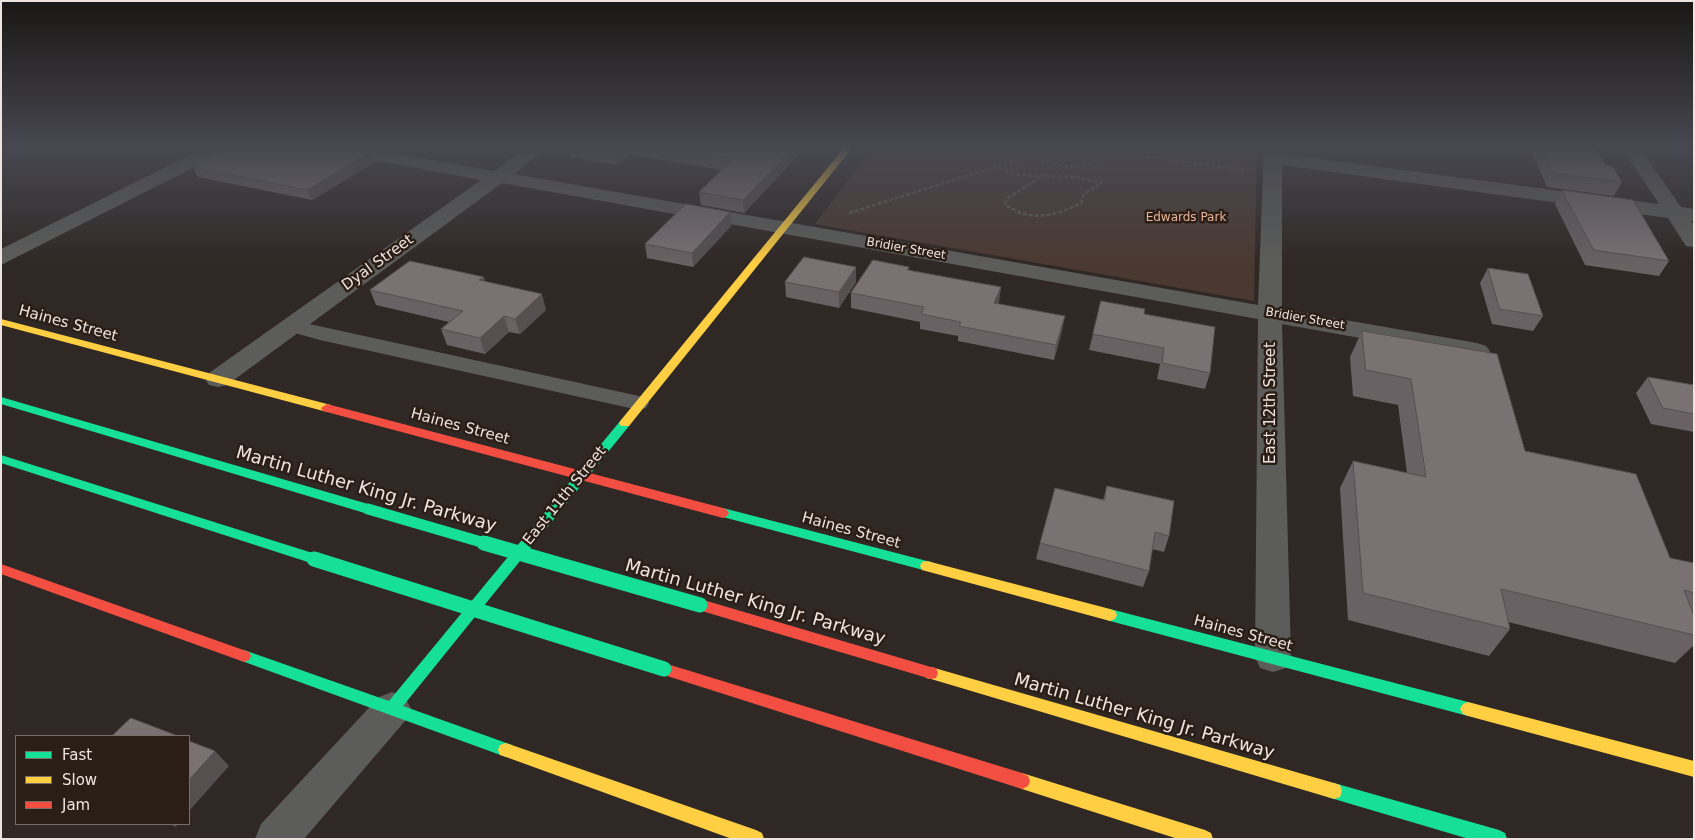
<!DOCTYPE html>
<html>
<head>
<meta charset="utf-8">
<style>
	body { margin:0 }
	#map { position:relative; width:1695px; height:840px; overflow:hidden; background:#302825; font-family:"DejaVu Sans",sans-serif }
	canvas { display:block }
	.frame { position:absolute; inset:0; border:2px solid #eee4df; pointer-events:none }
	.legend { position:absolute; left:15px; top:735px; width:175px; height:90px; box-sizing:border-box; background:#2b1e16; border:1px solid #796d66; margin:0; padding:6px 9px; list-style:none; font-size:15px; color:#eee4df }
	.legend li { display:flex; align-items:center; gap:10px; height:25px }
	.legend b { width:25px; border:1px solid #796d66 }
</style>
</head>
<body>
<div id="map">
<canvas width="1695" height="840"></canvas>
<div class="frame"></div>
<ul class="legend">
<li><b style="height:6px;background:#16e098"></b>Fast</li>
<li><b style="height:6px;background:#ffcf43"></b>Slow</li>
<li><b style="height:6px;background:#f24e42"></b>Jam</li>
</ul>
</div>
<script>
const context = document.querySelector('canvas').getContext('2d');
context.lineJoin = 'round';
function paint(path, color) { context.fillStyle = color; context.fill(path, 'evenodd'); }
function strokePath(path, color, width, dash) { context.strokeStyle = color; context.lineWidth = width; context.lineCap = dash ? 'butt' : 'round'; context.setLineDash(dash || []); context.stroke(path); }
function write(font, color, halo, rows, align = 'center') {
  context.font = font + ' "DejaVu Sans",sans-serif'; context.lineWidth = 5; context.setLineDash([]); context.textBaseline = 'middle'; context.strokeStyle = halo; context.fillStyle = color; for (const [text, x, y, turn = 0] of rows) {
    context.save(); context.translate(x, y); context.rotate((+turn || 0) * Math.PI / 180); context.textAlign = isNaN(turn) ? turn : align; if (halo) context.strokeText(text, 0, 0); context.fillText(text, 0, 0); context.restore();
  }
}
paint(new Path2D(`
	M 873,148 L 1257,148 L 1254,301 L 815,224 Z`), '#4a3930');
strokePath(new Path2D(`
	M 1020,148 C 1044,166 1093,179 1111,148
	M 1110,152 L 1245,170
	M 993,167 L 1020,175 L 1076,177 L 1102,183 L 1084,194 L 1081,203 C 1055,216 1030,223 1005,204 L 1008,198 L 1040,177
	M 849,213 L 1030,156`), '#5e5c59', 2.5, [4, 2]);
paint(new Path2D(`
	M 291,320 L 639,396 L 646,398 L 649,403 L 646,408 L 639,410 L 320,340 L 284,330 L 282,326 L 284,322 Z`), '#5c5d5a');
paint(new Path2D(`
	M 204,148 L 227,148 L 224,152 L 1,265 L 1,249 Z
	M 326,148 L 365,148 L 494,171 L 526,148 L 547,148 L 514,174 L 1258,305 L 1264,148 L 1282,148 L 1282,154 L 1659,204 L 1622,148 L 1640,148 L 1681,207 L 1694,209 L 1694,221 L 1691,221 L 1694,225 L 1694,247 L 1686,246 L 1668,218 L 1282,165 L 1282,309 L 1477,343 L 1486,346 L 1490,351 L 1486,356 L 1477,359 L 1282,324 L 1291,657 L 1286,668 L 1273,672 L 1260,668 L 1255,657 L 1258,319 L 502,183 L 227,385 L 218,387 L 209,385 L 205,379 L 209,373 L 481,180 L 335,153 L 329,152 Z
	M 392,692 L 405,697 L 411,709 L 405,721 L 304,839 L 255,839 L 261,824 L 379,697 Z`), '#5c5d5a');
paint(new Path2D(`
	M 1,397 L 368,504 L 372,506 L 374,509 L 372,512 L 368,514 L 1,404 Z
	M 625,419 L 631,423 L 629,426 L 403,706 L 512,745 L 514,750 L 512,755 L 506,757 L 239,660 L 237,656 L 239,652 L 244,650 L 389,701 L 621,420 Z
	M 1,455 L 319,555 L 321,559 L 319,563 L 314,564 L 1,463 Z
	M 723,508 L 927,561 L 932,562 L 934,566 L 932,570 L 927,571 L 719,516 L 717,513 L 719,510 Z
	M 1110,609 L 1468,702 L 1473,704 L 1476,709 L 1473,714 L 1468,716 L 1110,621 L 1105,619 L 1103,615 L 1105,611 Z
	M 1334,783 L 1499,830 L 1505,833 L 1507,839 L 1469,839 L 1334,799 L 1328,797 L 1326,791 L 1328,785 Z`), '#16e098');
paint(new Path2D(`
	M 844,148 L 852,148 L 629,426 L 621,426 L 619,423 L 621,420 Z
	M 1,319 L 331,405 L 333,408 L 327,412 L 1,325 Z
	M 927,561 L 1110,609 L 1115,611 L 1117,615 L 1115,619 L 1110,621 L 922,570 L 920,566 L 922,562 Z
	M 931,667 L 1334,783 L 1340,785 L 1342,791 L 1340,797 L 1334,799 L 931,679 L 926,678 L 924,673 L 926,668 Z
	M 1468,702 L 1694,761 L 1694,777 L 1468,716 L 1463,714 L 1460,709 L 1463,704 Z
	M 506,743 L 756,830 L 762,833 L 764,839 L 732,839 L 506,757 L 500,755 L 498,750 L 500,745 Z
	M 1022,773 L 1205,830 L 1211,833 L 1213,839 L 1178,839 L 1022,789 L 1016,786 L 1014,781 L 1016,776 Z`), '#ffcf43');
paint(new Path2D(`
	M 327,404 L 723,508 L 727,510 L 729,513 L 727,516 L 723,518 L 323,411 L 321,408 Z
	M 1,564 L 249,652 L 251,656 L 249,660 L 244,662 L 1,574 Z
	M 700,599 L 931,667 L 936,668 L 938,673 L 936,678 L 931,679 L 695,609 L 693,605 L 695,601 Z
	M 664,663 L 1022,773 L 1028,776 L 1030,781 L 1028,786 L 1022,789 L 664,675 L 659,673 L 657,669 L 659,665 Z`), '#f24e42');
strokePath(new Path2D(`
	M 368,509 L 488,544`), '#16e098', 11);
strokePath(new Path2D(`
	M 484,543 L 700,605
	M 314,559 L 664,669`), '#16e098', 15);
paint(new Path2D(`
	M 375,148 L 399,148 L 394,151 Z
	M 568,148 L 805,148 L 744,213 L 701,205 L 699,192 L 723,170 L 630,154 L 616,165 L 570,157 Z
	M 1530,148 L 1596,148 L 1605,165 L 1622,182 L 1614,196 L 1547,187 Z
	M 375,162 L 312,200 L 198,177 L 193,167 Z
	M 1562,190 L 1669,261 L 1659,276 L 1585,265 L 1555,204 Z
	M 730,212 L 731,226 L 693,267 L 647,258 L 645,244 Z
	M 856,267 L 856,282 L 839,308 L 786,297 L 785,282 Z
	M 909,267 L 909,270 L 1001,287 L 998,304 L 1062,331 L 1054,360 L 958,341 L 958,336 L 920,329 L 920,322 L 851,308 L 851,293 Z
	M 1488,268 L 1543,316 L 1533,331 L 1492,324 L 1480,283 Z
	M 484,277 L 485,282 L 546,310 L 520,334 L 509,332 L 485,354 L 447,345 L 441,329 L 449,322 L 376,305 L 370,290 Z
	M 1144,314 L 1210,373 L 1205,389 L 1157,379 L 1160,364 L 1089,350 L 1093,334 Z
	M 1362,331 L 1670,558 L 1694,563 L 1694,645 L 1675,663 L 1508,622 L 1510,629 L 1489,656 L 1348,620 L 1340,488 L 1353,461 L 1407,473 L 1398,405 L 1353,396 L 1350,357 Z
	M 1648,377 L 1694,385 L 1694,432 L 1651,424 L 1636,393 Z
	M 1107,486 L 1169,536 L 1164,552 L 1152,549 L 1149,571 L 1143,587 L 1036,559 L 1040,543 L 1103,500 Z`), '#696163');
paint(new Path2D(`
	M 392,148 L 399,148 L 394,151 Z
	M 620,148 L 629,148 L 630,154 L 616,165 L 614,153 Z
	M 794,148 L 805,148 L 744,213 L 743,200 Z
	M 371,152 L 375,162 L 312,200 L 307,190 Z
	M 730,212 L 731,226 L 693,267 L 692,253 Z
	M 856,267 L 856,282 L 839,308 L 839,292 Z
	M 484,277 L 488,292 L 479,280 Z
	M 1001,287 L 999,302 L 992,318 L 994,303 Z
	M 542,294 L 546,310 L 520,334 L 515,319 Z
	M 504,316 L 509,332 L 485,354 L 480,338 Z
	M 1065,316 L 1062,331 L 1054,360 L 1056,345 Z
	M 215,751 L 229,766 L 189,811 L 189,780 Z
	M 171,824 L 178,824 L 175,827 Z`), '#554f50');
const building = new Path2D(`
	M 230,148 L 348,148 L 371,152 L 307,190 L 193,167 Z
	M 585,148 L 620,148 L 614,153 Z
	M 664,148 L 794,148 L 743,200 L 699,192 L 733,159 Z
	M 1543,148 L 1596,148 L 1605,165 L 1612,166 L 1622,182 L 1554,173 Z
	M 1562,190 L 1633,200 L 1669,261 L 1594,250 Z
	M 686,204 L 730,212 L 692,253 L 645,244 Z
	M 804,257 L 856,267 L 839,292 L 785,282 Z
	M 873,260 L 909,267 L 907,270 L 1001,287 L 994,303 L 1065,316 L 1056,345 L 959,326 L 961,322 L 921,314 L 924,307 L 851,293 Z
	M 410,261 L 484,277 L 479,280 L 542,294 L 515,319 L 504,316 L 480,338 L 441,329 L 463,311 L 370,290 Z
	M 1488,268 L 1528,274 L 1543,316 L 1500,309 Z
	M 1101,301 L 1145,309 L 1144,314 L 1215,327 L 1210,373 L 1162,363 L 1164,348 L 1093,334 Z
	M 1362,331 L 1497,354 L 1525,451 L 1636,474 L 1670,558 L 1694,563 L 1694,593 L 1684,590 L 1694,616 L 1694,635 L 1501,589 L 1510,629 L 1363,593 L 1353,461 L 1426,477 L 1411,379 L 1366,370 Z
	M 1648,377 L 1694,385 L 1694,414 L 1663,408 Z
	M 1107,486 L 1174,501 L 1169,536 L 1155,532 L 1149,571 L 1040,543 L 1055,488 L 1104,500 Z
	M 131,718 L 178,736 L 112,736 Z
	M 189,741 L 215,751 L 189,780 Z`);
paint(building, '#7a7173');
strokePath(building, '#554f50', 1);
const sky = context.createLinearGradient(0, 0, 0, 265);
sky.addColorStop(0, '#1a1614');
sky.addColorStop(0.56, '#484851');
sky.addColorStop(1, '#48485100');
context.fillStyle = sky;
context.fillRect(0, 0, 1695, 265);
write('12px', '#e8b499', '#2b1e16', [
	["Edwards Park",1186,218]
]);
write('12px', '#eee4df', '#2b1e16', [
	["Bridier Street",906,249,10],
	["Bridier Street",1305,319,10]
]);
write('15px', '#eee4df', '#2b1e16', [
	["Dyal Street",378,263,-36],
	["Haines Street",68,324,15],
	["East 12th Street",1271,403,-90],
	["Haines Street",460,427,15],
	["East 11th Street",565,496,-51],
	["Haines Street",851,531,15],
	["Haines Street",1243,634,15]
]);
write('18px', '#eee4df', '#2b1e16', [
	["Martin Luther King Jr. Parkway",366,490,16],
	["Martin Luther King Jr. Parkway",755,603,16],
	["Martin Luther King Jr. Parkway",1144,717,16]
]);
</script>
</body>
</html>
